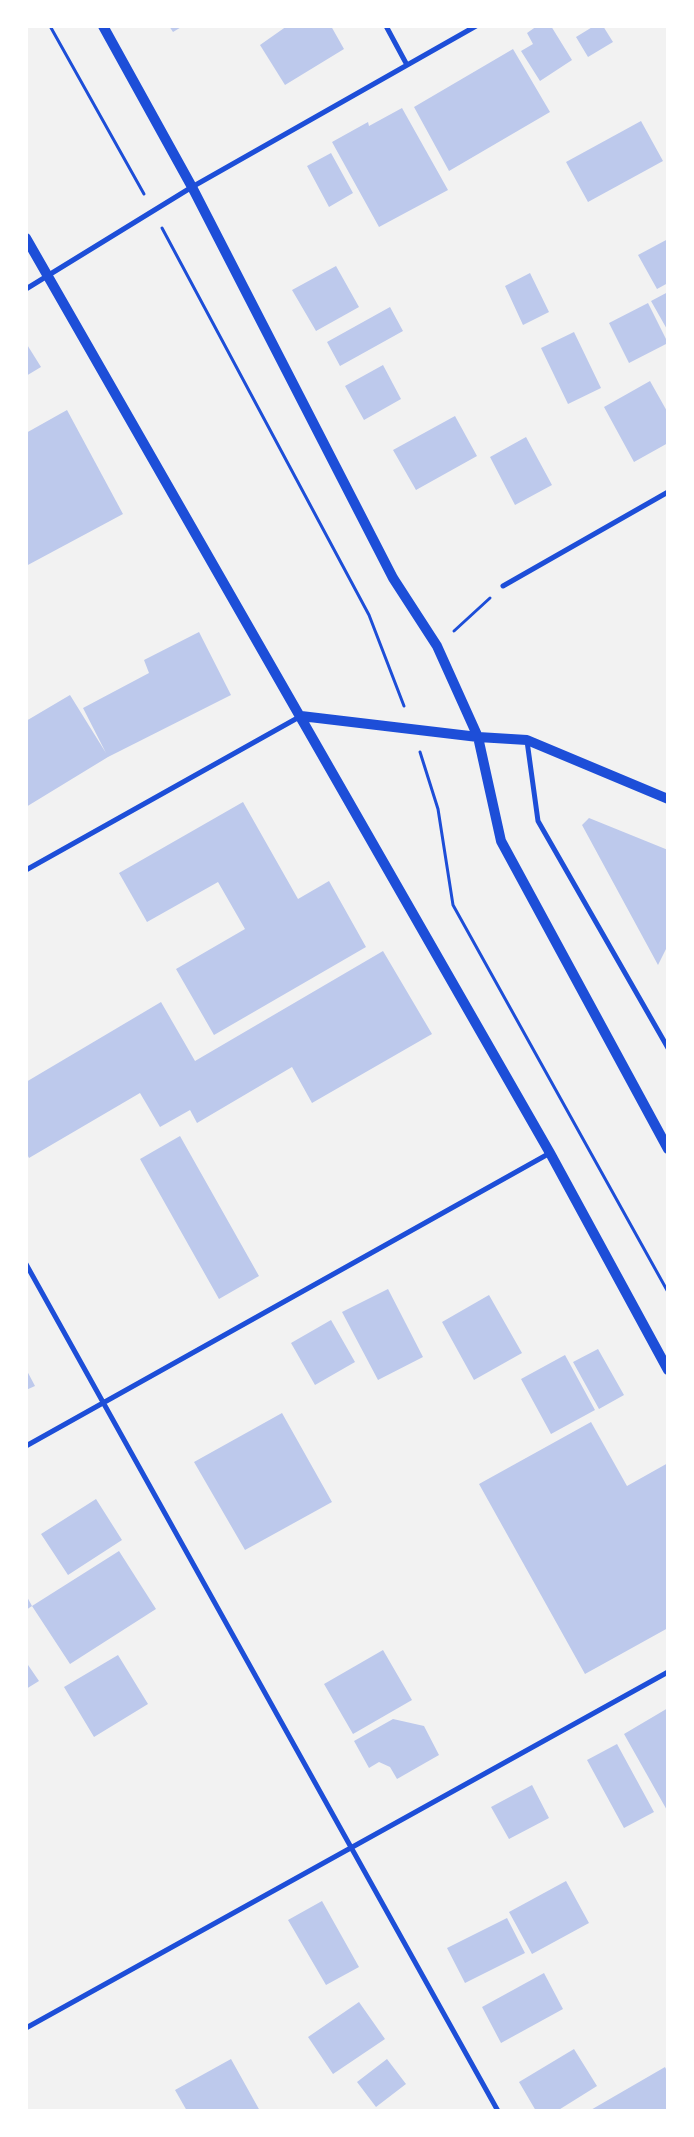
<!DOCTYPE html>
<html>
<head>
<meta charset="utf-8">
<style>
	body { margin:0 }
	#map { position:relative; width:694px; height:2137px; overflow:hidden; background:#f2f2f2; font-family:"Open Sans",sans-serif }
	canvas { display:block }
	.frame { position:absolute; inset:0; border:28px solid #fff; pointer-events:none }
</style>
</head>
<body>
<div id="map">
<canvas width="694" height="2137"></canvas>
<div class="frame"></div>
</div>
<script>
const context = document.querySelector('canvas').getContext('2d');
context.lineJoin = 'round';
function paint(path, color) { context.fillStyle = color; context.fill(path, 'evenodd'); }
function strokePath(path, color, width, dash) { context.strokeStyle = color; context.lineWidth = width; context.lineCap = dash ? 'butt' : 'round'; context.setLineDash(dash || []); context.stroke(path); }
paint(new Path2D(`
	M 169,26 L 183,26 L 173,32 Z
	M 287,26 L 331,26 L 344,49 L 285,85 L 260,45 Z
	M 537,26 L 551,26 L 572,60 L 540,81 L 521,51 L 533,44 L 527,33 Z
	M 594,26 L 603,26 L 613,42 L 588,57 L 576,37 Z
	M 513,49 L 550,112 L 449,171 L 414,107 Z
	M 402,108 L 448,190 L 379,227 L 332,142 L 368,122 L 369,126 Z
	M 641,121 L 663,161 L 588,202 L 566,162 Z
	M 331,153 L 353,193 L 329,207 L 307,166 Z
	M 668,239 L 668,283 L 657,289 L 638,255 Z
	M 336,266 L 359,307 L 316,331 L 292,290 Z
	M 530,273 L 549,312 L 523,325 L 505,286 Z
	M 668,292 L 668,331 L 651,301 Z
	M 648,303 L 668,343 L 629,363 L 609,323 Z
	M 390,307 L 403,331 L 340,366 L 327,342 Z
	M 574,332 L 601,388 L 568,404 L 541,348 Z
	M 26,343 L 41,367 L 26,376 Z
	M 383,365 L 401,399 L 364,420 L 345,386 Z
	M 650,381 L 668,413 L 668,443 L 634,462 L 604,407 Z
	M 67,410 L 123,514 L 26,566 L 26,433 Z
	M 455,416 L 477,456 L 416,490 L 393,450 Z
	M 526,437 L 552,485 L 515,505 L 490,457 Z
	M 199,632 L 231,695 L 108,757 L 26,807 L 26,721 L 70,695 L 106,753 L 83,708 L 149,673 L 144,660 Z
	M 243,802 L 298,899 L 329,881 L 366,947 L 214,1035 L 176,969 L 245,929 L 218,882 L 147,922 L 119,873 Z
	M 589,818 L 668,850 L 668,945 L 658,965 L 582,825 Z
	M 383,951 L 432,1034 L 312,1103 L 292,1067 L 197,1123 L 190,1110 L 160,1127 L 140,1093 L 29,1158 L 26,1152 L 26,1082 L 161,1002 L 195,1061 Z
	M 180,1136 L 259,1276 L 219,1299 L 140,1159 Z
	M 388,1289 L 423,1357 L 378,1380 L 342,1312 Z
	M 489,1295 L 522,1353 L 474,1380 L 442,1322 Z
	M 331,1320 L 355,1362 L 315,1385 L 291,1343 Z
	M 598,1349 L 624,1395 L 599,1409 L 573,1362 Z
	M 565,1355 L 595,1410 L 551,1434 L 521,1379 Z
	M 26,1369 L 35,1386 L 26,1390 Z
	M 282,1413 L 332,1502 L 245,1550 L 194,1462 Z
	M 591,1422 L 627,1486 L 668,1463 L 668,1628 L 585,1674 L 479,1484 Z
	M 96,1499 L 122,1540 L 68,1575 L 41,1534 Z
	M 119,1551 L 156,1609 L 70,1664 L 32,1606 L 26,1610 L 26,1595 L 32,1606 Z
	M 383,1650 L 412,1700 L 353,1734 L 324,1684 Z
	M 118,1655 L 148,1704 L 94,1737 L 64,1687 Z
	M 26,1662 L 39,1681 L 26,1689 Z
	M 668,1708 L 668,1812 L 624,1734 Z
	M 393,1719 L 424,1726 L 439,1755 L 397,1779 L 390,1767 L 379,1762 L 369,1768 L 354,1741 Z
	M 617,1744 L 654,1812 L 624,1828 L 587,1760 Z
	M 532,1785 L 549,1818 L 509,1839 L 491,1807 Z
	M 566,1881 L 589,1923 L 532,1954 L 509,1912 Z
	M 322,1901 L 359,1967 L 326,1985 L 288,1920 Z
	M 507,1918 L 525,1953 L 465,1983 L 447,1948 Z
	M 544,1973 L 563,2009 L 501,2043 L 482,2007 Z
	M 359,2002 L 385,2039 L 333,2074 L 308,2037 Z
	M 574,2049 L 597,2086 L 557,2111 L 536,2111 L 519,2082 Z
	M 231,2059 L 260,2111 L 187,2111 L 175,2090 Z
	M 387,2059 L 406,2084 L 376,2107 L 357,2082 Z
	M 665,2067 L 668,2073 L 668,2111 L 589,2111 Z`), '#bdc9ec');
strokePath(new Path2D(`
	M 50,26 L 144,194
	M 162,228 L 369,615 L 404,706
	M 454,631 L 490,598
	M 420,752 L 438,809 L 453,905 L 668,1292`), '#1d4ed8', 3);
strokePath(new Path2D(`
	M 386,26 L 407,65
	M 26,289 L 192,187 L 476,26
	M 503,586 L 668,492
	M 527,741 L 538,821 L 668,1048
	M 26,870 L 301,716
	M 26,1264 L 498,2111
	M 26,1446 L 550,1153
	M 26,2028 L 668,1672`), '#1d4ed8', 5);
strokePath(new Path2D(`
	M 103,26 L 192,187 L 393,578 L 437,646 L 478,737 L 501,841 L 668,1149
	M 26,238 L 550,1153 L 668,1370
	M 301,716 L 478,737 L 527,740 L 668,799`), '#1d4ed8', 10);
</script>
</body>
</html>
